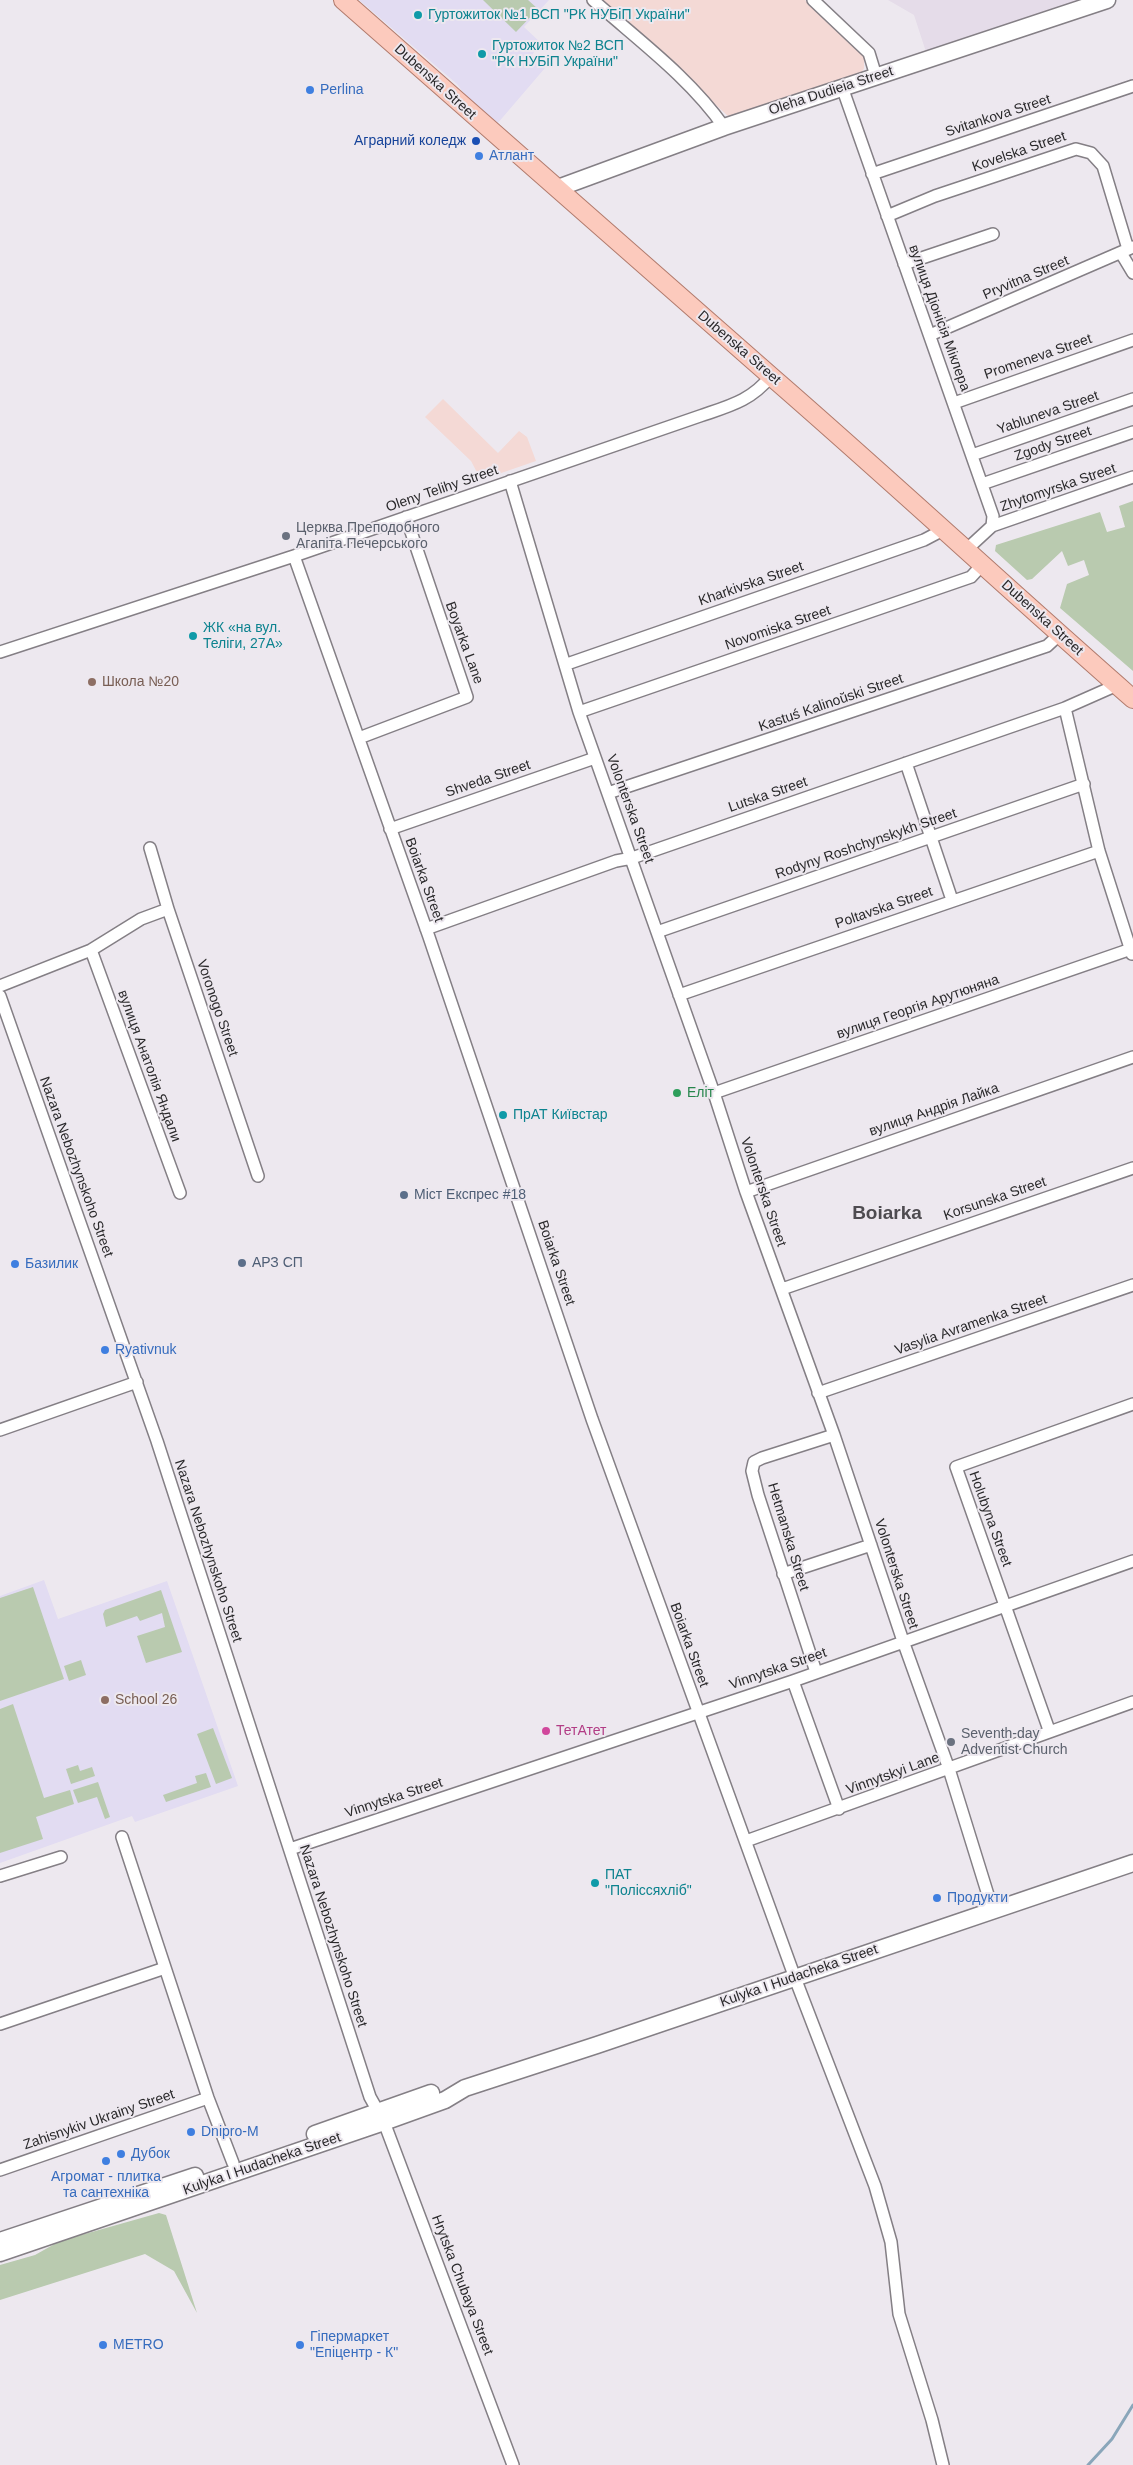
<!DOCTYPE html>
<html>
<head>
<meta charset="utf-8">
<style>
	body { margin:0 }
	canvas { display:block; background:#ede8ef }
</style>
</head>
<body>
<canvas width="1133" height="2465"></canvas>
<script>
const context = document.querySelector('canvas').getContext('2d');
context.lineJoin = 'round';
function paint(path, color) { context.fillStyle = color; context.fill(path, 'evenodd'); }
function strokePath(path, color, width, dash) { context.strokeStyle = color; context.lineWidth = width; context.lineCap = dash ? 'butt' : 'round'; context.setLineDash(dash || []); context.stroke(path); }
function write(font, color, halo, rows, align = 'center') {
  context.font = font + ' Arial,sans-serif'; context.lineWidth = 4; context.setLineDash([]); context.textBaseline = 'middle'; context.strokeStyle = halo; context.fillStyle = color; for (const [text, x, y, turn = 0] of rows) {
    context.save(); context.translate(x, y); context.rotate((+turn || 0) * Math.PI / 180); context.textAlign = isNaN(turn) ? turn : align; if (halo) context.strokeText(text, 0, 0); context.fillText(text, 0, 0); context.restore();
  }
}
paint(new Path2D(`
	M 888,0 L 1084,0 L 926,52 L 914,15 Z`), '#e5dce9');
paint(new Path2D(`
	M 600,0 L 805,0 L 864,56 L 864,68 L 861,74 L 728,116 Z
	M 443,399 L 498,453 L 519,431 L 527,437 L 536,461 L 481,480 L 471,461 L 425,417 Z`), '#f4d9d5');
paint(new Path2D(`
	M 359,0 L 549,0 L 524,27 L 541,43 L 532,55 L 545,68 L 497,124 L 466,96 L 457,84 Z
	M 44,1580 L 58,1619 L 167,1581 L 238,1786 L 135,1822 L 132,1816 L 0,1863 L 0,1596 Z`), '#e2dcf2');
paint(new Path2D(`
	M 483,0 L 528,0 L 538,9 L 516,32 Z
	M 1133,501 L 1133,671 L 1060,608 L 1067,584 L 1089,575 L 1084,560 L 1068,566 L 1062,551 L 1032,579 L 1027,580 L 995,551 L 996,545 L 1100,512 L 1107,532 L 1125,527 L 1119,506 Z
	M 33,1587 L 64,1679 L 0,1701 L 0,1598 Z
	M 161,1590 L 182,1652 L 146,1663 L 137,1636 L 165,1627 L 162,1613 L 140,1621 L 137,1616 L 106,1627 L 103,1614 L 105,1610 Z
	M 81,1660 L 86,1675 L 69,1681 L 64,1666 Z
	M 13,1704 L 44,1798 L 70,1790 L 74,1804 L 36,1817 L 43,1839 L 0,1853 L 0,1709 Z
	M 213,1728 L 232,1778 L 216,1784 L 197,1734 Z
	M 78,1765 L 80,1771 L 92,1767 L 95,1776 L 71,1784 L 66,1769 Z
	M 206,1773 L 211,1787 L 166,1802 L 163,1795 L 197,1783 L 195,1776 Z
	M 98,1782 L 110,1817 L 105,1819 L 97,1797 L 78,1803 L 73,1790 Z
	M 159,2213 L 166,2215 L 197,2313 L 174,2271 L 145,2254 L 0,2300 L 0,2265 L 35,2255 L 60,2241 Z`), '#b9caaf');
strokePath(new Path2D(`
	M 1088,2465 L 1112,2439 L 1133,2405`), '#8aa6ba', 3);
const minor = new Path2D(`
	M 593,0 C 638,40 690,78 724,127
	M 813,0 L 869,53 L 876,76
	M 842,87 L 993,516 L 992,526 L 966,550
	M 872,174 L 1133,86
	M 887,216 L 935,196 L 1076,149 L 1091,153 L 1103,166 L 1128,249
	M 1121,253 L 1133,273
	M 904,264 L 993,234
	M 930,335 L 1133,247
	M 954,403 L 1133,340
	M 972,455 L 1133,399
	M 510,481 L 579,712 L 714,1093 L 746,1192 L 834,1435 L 903,1641 L 949,1769 L 993,1911
	M 982,484 L 1133,432
	M 992,526 L 1133,477
	M 294,556 L 429,937 L 592,1419 L 795,1978 L 875,2186 L 891,2242 L 899,2314 L 932,2420 L 943,2465
	M 0,652 L 294,556 L 700,416 C 729,406 751,401 771,376
	M 567,664 L 924,540 L 943,530
	M 1065,708 L 1099,851 L 1132,954
	M 579,712 L 971,577 L 982,565
	M 359,738 L 467,697 L 406,517
	M 906,763 L 952,900
	M 608,793 L 1047,646 L 1060,634
	M 390,829 L 595,758
	M 150,848 L 168,909 L 258,1176
	M 426,929 L 616,861 L 632,858 L 1065,708 L 1117,685
	M 657,932 L 1084,784
	M 91,950 L 180,1193
	M 0,986 L 91,950 L 141,919 L 168,909
	M 679,995 L 1099,851
	M 0,996 L 157,1441 L 370,2097 L 384,2122 L 513,2465
	M 714,1093 L 1131,949
	M 746,1192 L 1133,1057
	M 782,1289 L 1133,1168
	M 818,1393 L 1133,1285
	M 0,1430 L 137,1382
	M 783,1574 L 871,1545
	M 816,1672 L 758,1495 L 752,1471 L 754,1462 L 762,1458 L 834,1435
	M 793,1681 L 839,1809
	M 1049,1730 L 956,1467 L 1133,1404
	M 122,1837 L 208,2098 L 233,2163
	M 746,1841 L 1133,1702
	M 290,1849 L 793,1681 L 1133,1561
	M 0,1876 L 61,1857
	M 0,2024 L 165,1968
	M 0,2170 L 208,2098`);
const secondary = new Path2D(`
	M 558,188 L 724,127 L 1107,0
	M 315,2134 L 431,2093
	M 0,2241 L 195,2176
	M 0,2253 L 384,2122 L 445,2100 L 465,2088 L 597,2045 L 1133,1863`);
const primary = new Path2D(`
	M 343,0 C 486,127 630,252 773,378 C 895,484 1012,593 1133,699`);
strokePath(minor, '#847f85', 14);
strokePath(secondary, '#847f85', 19);
strokePath(primary, '#b17b6d', 20);
strokePath(minor, '#fff', 11);
strokePath(secondary, '#fff', 16);
strokePath(primary, '#fccabd', 18);
for (const [x, y, r, color] of [
	[418,15,5,"#0f9aa8"],
	[482,54,5,"#0f9aa8"],
	[310,90,5,"#3f7fe0"],
	[476,141,5,"#1a4fb4"],
	[479,156,5,"#3f7fe0"],
	[286,536,5,"#6b7280"],
	[193,636,5,"#0f9aa8"],
	[92,682,5,"#8d6e63"],
	[677,1093,5,"#2e9e5b"],
	[503,1115,5,"#0f9aa8"],
	[404,1195,5,"#5c6f8a"],
	[242,1263,5,"#5c6f8a"],
	[15,1264,5,"#3f7fe0"],
	[105,1350,5,"#3f7fe0"],
	[105,1700,5,"#8d6e63"],
	[546,1731,5,"#d1479c"],
	[951,1742,5,"#6b7280"],
	[595,1883,5,"#0f9aa8"],
	[937,1898,5,"#3f7fe0"],
	[191,2132,5,"#3f7fe0"],
	[121,2154,5,"#3f7fe0"],
	[106,2161,5,"#3f7fe0"],
	[103,2345,5,"#3f7fe0"],
	[300,2345,5,"#3f7fe0"]
]) { const dot = new Path2D(); dot.arc(x, y, r, 0, 2 * Math.PI); context.fillStyle = color; context.fill(dot); strokePath(dot, '#ede8ef', 2); }
write('14px', '#0d838f', '#ede8ef', [
	["Гуртожиток №1 ВСП \"РК НУБіП України\"",428,15],
	["Гуртожиток №2 ВСП",492,46],
	["\"РК НУБіП України\"",492,62],
	["ЖК «на вул.",203,628],
	["Теліги, 27А»",203,644],
	["ПрАТ Київстар",513,1115],
	["ПАТ",605,1875],
	["\"Поліссяхліб\"",605,1891]
], 'left');
write('14px', '#2a292b', '#ede8ef', [
	["Dubenska Street",435,82,42],
	["Oleha Dudieia Street",831,91,-18],
	["Svitankova Street",998,116,-18],
	["Kovelska Street",1019,152,-19],
	["Pryvitna Street",1026,278,-23],
	["вулиця Діонісія Міклера",939,318,70],
	["Dubenska Street",739,348,41],
	["Promeneva Street",1038,357,-19],
	["Yabluneva Street",1048,413,-19],
	["Zgody Street",1053,444,-19],
	["Zhytomyrska Street",1058,488,-19],
	["Oleny Telihy Street",442,489,-19],
	["Kharkivska Street",751,584,-19],
	["Dubenska Street",1042,618,42],
	["Novomiska Street",778,628,-19],
	["Boyarka Lane",464,643,70],
	["Kastuś Kalinoŭski Street",831,703,-19],
	["Shveda Street",488,779,-19],
	["Lutska Street",768,795,-19],
	["Volonterska Street",630,809,70],
	["Rodyny Roshchynskykh Street",866,844,-19],
	["Boiarka Street",424,880,70],
	["Poltavska Street",884,908,-19],
	["вулиця Георгія Арутюняна",918,1007,-19],
	["Voronogo Street",217,1008,71],
	["вулиця Анатолія Яндали",149,1066,70],
	["вулиця Андрія Лайка",934,1110,-19],
	["Nazara Nebozhynskoho Street",76,1167,70],
	["Volonterska Street",763,1192,71],
	["Korsunska Street",995,1199,-19],
	["Boiarka Street",556,1263,71],
	["Vasylia Avramenka Street",971,1325,-19],
	["Holubyna Street",990,1519,70],
	["Hetmanska Street",788,1537,73],
	["Nazara Nebozhynskoho Street",208,1551,72],
	["Volonterska Street",896,1574,72],
	["Boiarka Street",689,1645,70],
	["Vinnytska Street",778,1669,-19],
	["Vinnytskyi Lane",893,1774,-20],
	["Vinnytska Street",394,1798,-18],
	["Nazara Nebozhynskoho Street",333,1936,72],
	["Kulyka I Hudacheka Street",799,1976,-19],
	["Zahisnykiv Ukrainy Street",99,2120,-19],
	["Kulyka I Hudacheka Street",262,2164,-19],
	["Hrytska Chubaya Street",462,2285,69]
]);
write('14px', '#366cbe', '#ede8ef', [
	["Perlina",320,90],
	["Атлант",489,156],
	["Базилик",25,1264],
	["Ryativnuk",115,1350],
	["Продукти",947,1898],
	["Dnipro-M",201,2132],
	["Дубок",131,2154],
	["Агромат - плитка",106,2177,"center"],
	["та сантехніка",106,2193,"center"],
	["Гіпермаркет",310,2337],
	["\"Епіцентр - К\"",310,2353],
	["METRO",113,2345]
], 'left');
write('14px', '#164399', '#ede8ef', [
	["Аграрний коледж",466,141]
], 'right');
write('14px', '#5b616d', '#ede8ef', [
	["Церква Преподобного",296,528],
	["Агапіта Печерського",296,544],
	["Seventh-day",961,1734],
	["Adventist Church",961,1750]
], 'left');
write('14px', '#785e54', '#ede8ef', [
	["Школа №20",102,682],
	["School 26",115,1700]
], 'left');
write('14px', '#27864d', '#ede8ef', [
	["Еліт",687,1093]
], 'left');
write('14px', '#4e5e75', '#ede8ef', [
	["Міст Експрес #18",414,1195],
	["АРЗ СП",252,1263]
], 'left');
write('14px', '#b23c85', '#ede8ef', [
	["ТетАтет",556,1731]
], 'left');
write('bold 19px', '#4e4b50', '#ede8ef', [
	["Boiarka",887,1214]
]);
</script>
</body>
</html>
